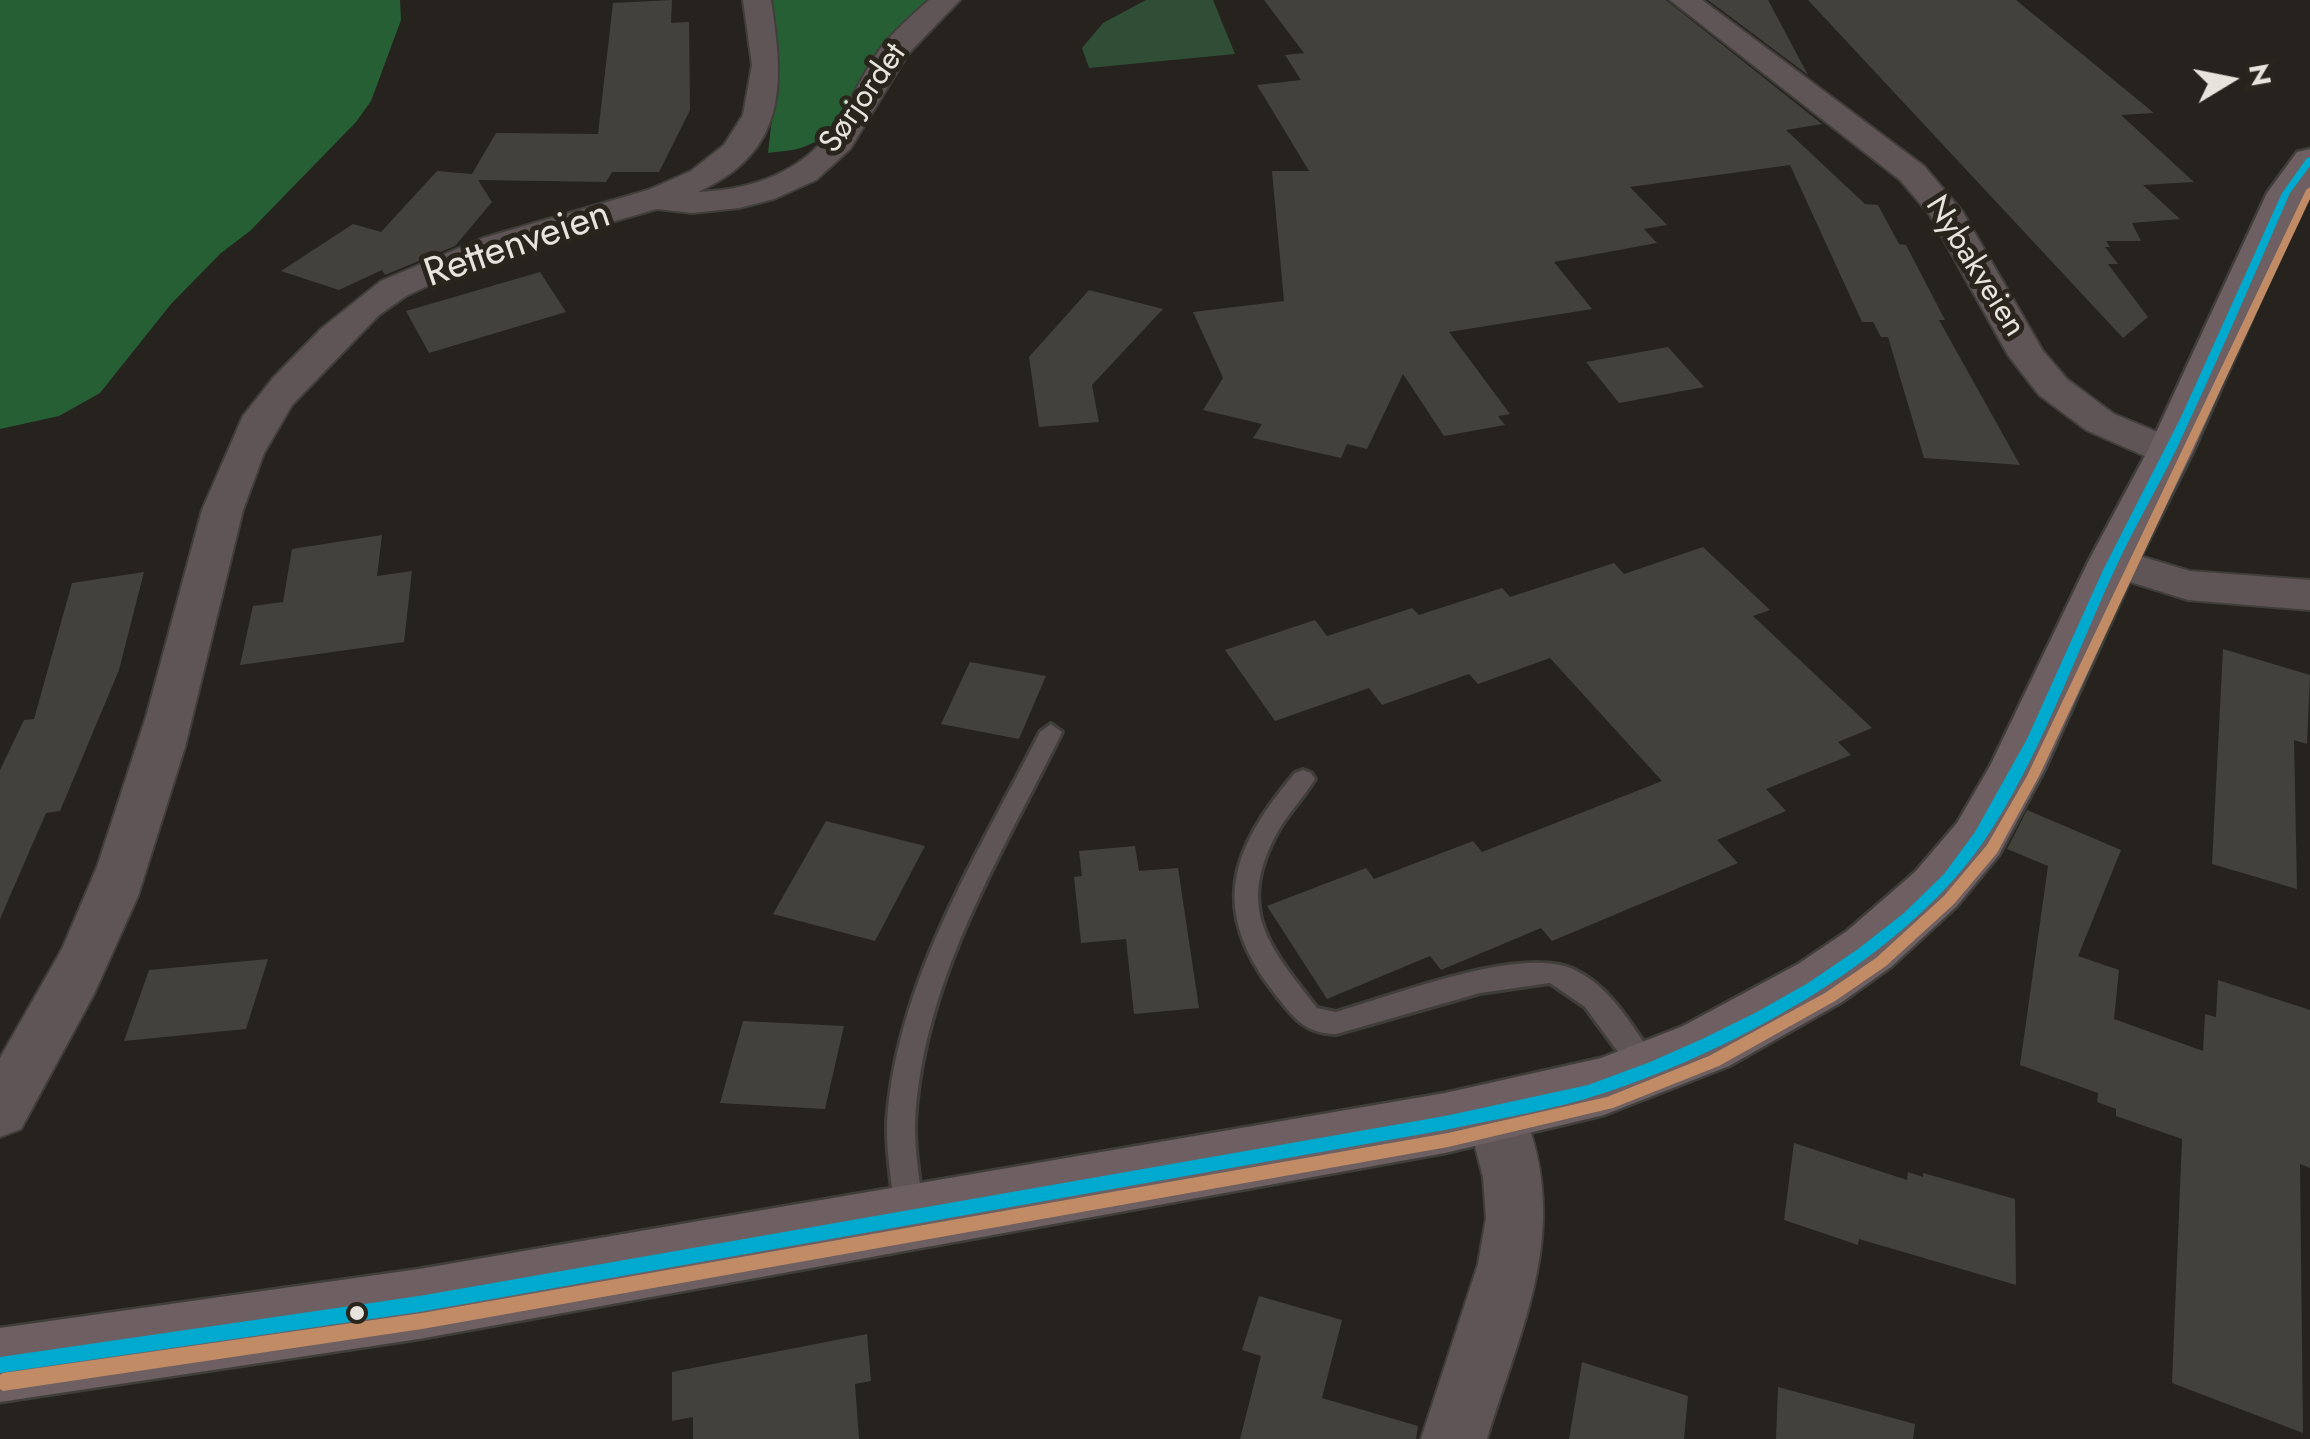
<!DOCTYPE html>
<html>
<head>
<meta charset="utf-8">
<style>
	body { margin:0 }
	#map { position:relative; width:2310px; height:1439px; overflow:hidden; background:#26231f; font-family:Jost,sans-serif }
	canvas { display:block }
	.north { position:absolute; left:2180px; top:30px; width:100px; height:100px; -webkit-text-stroke:8px #29241c; paint-order:stroke; rotate:80deg; font-size:28px; font-weight:700; line-height:40px; text-align:center; color:#e7e4de }
	.north::after { content:''; display:block; margin:auto; width:35px; height:45px; background:#e7e4de; clip-path:polygon(50% 0,100% 100%,50% 72%,0 100%) }
</style>
</head>
<body>
<div id="map">
<canvas width="2310" height="1439"></canvas>
<div class="north">N</div>
</div>
<script>
const context = document.querySelector('canvas').getContext('2d');
context.lineJoin = 'round';
function paint(path, color) { context.fillStyle = color; context.fill(path, 'evenodd'); }
function strokePath(path, color, width, dash) { context.strokeStyle = color; context.lineWidth = width; context.lineCap = dash ? 'butt' : 'round'; context.setLineDash(dash || []); context.stroke(path); }
function write(font, color, halo, rows, align = 'center') {
  context.font = font + ' Jost,sans-serif'; context.lineWidth = 10; context.setLineDash([]); context.textBaseline = 'middle'; context.strokeStyle = halo; context.fillStyle = color; for (const [text, x, y, turn = 0] of rows) {
    context.save(); context.translate(x, y); context.rotate((+turn || 0) * Math.PI / 180); context.textAlign = isNaN(turn) ? turn : align; if (halo) context.strokeText(text, 0, 0); context.fillText(text, 0, 0); context.restore();
  }
}
paint(new Path2D(`
	M 1146,0 L 1213,0 L 1235,54 L 1089,68 L 1082,48 L 1103,23 Z`), '#304d35');
paint(new Path2D(`
	M 0,0 L 400,0 L 401,20 L 371,101 L 356,122 L 250,231 L 221,253 L 171,304 L 100,393 L 59,416 L 0,429 Z
	M 757,0 L 938,0 C 924,53 857,126 806,146 C 794,151 780,151 768,153 L 775,92 Z`), '#275f35');
paint(new Path2D(`
	M 672,0 L 671,23 L 689,22 L 690,110 L 659,172 L 612,172 L 606,182 L 478,180 L 492,202 L 455,246 L 385,275 L 382,270 L 339,290 L 281,271 L 353,224 L 381,232 L 437,171 L 472,174 L 496,133 L 598,134 L 613,3 Z
	M 1264,0 L 1666,0 L 1822,124 L 1786,130 L 1865,204 L 1878,205 L 1899,244 L 1906,245 L 1945,320 L 1939,320 L 2020,465 L 1924,458 L 1888,337 L 1881,337 L 1873,322 L 1862,322 L 1790,165 L 1630,187 L 1667,225 L 1644,229 L 1657,243 L 1554,262 L 1592,309 L 1449,332 L 1510,414 L 1498,416 L 1505,425 L 1444,436 L 1403,374 L 1367,449 L 1347,444 L 1341,458 L 1253,438 L 1262,424 L 1203,410 L 1223,378 L 1193,312 L 1284,301 L 1272,171 L 1309,171 L 1257,85 L 1301,80 L 1285,55 L 1304,53 Z
	M 1708,0 L 1768,0 L 1808,75 Z
	M 1808,0 L 2016,0 L 2154,113 L 2121,115 L 2194,182 L 2143,185 L 2180,219 L 2132,223 L 2141,241 L 2106,241 L 2110,247 L 2105,247 L 2118,264 L 2108,264 L 2148,317 L 2123,338 Z
	M 540,272 L 566,312 L 429,353 L 406,311 Z
	M 1089,290 L 1163,309 L 1092,385 L 1099,422 L 1039,427 L 1029,357 Z
	M 1668,347 L 1704,387 L 1619,403 L 1586,362 Z
	M 382,535 L 377,576 L 412,571 L 404,642 L 240,665 L 253,606 L 283,602 L 292,549 Z
	M 1703,547 L 1770,610 L 1753,616 L 1872,728 L 1838,742 L 1851,755 L 1766,789 L 1786,811 L 1717,840 L 1738,863 L 1552,941 L 1541,928 L 1441,970 L 1430,956 L 1327,999 L 1267,906 L 1366,868 L 1374,879 L 1473,841 L 1482,852 L 1662,781 L 1550,658 L 1478,684 L 1469,674 L 1382,705 L 1369,688 L 1275,721 L 1225,650 L 1315,620 L 1327,636 L 1412,608 L 1419,615 L 1502,588 L 1510,597 L 1614,563 L 1624,574 Z
	M 144,572 L 119,670 L 60,811 L 46,813 L 0,919 L 0,770 L 24,720 L 34,719 L 72,583 Z
	M 2223,649 L 2310,675 L 2307,744 L 2294,740 L 2297,889 L 2212,864 Z
	M 970,662 L 1046,676 L 1019,739 L 941,724 Z
	M 2027,810 L 2121,850 L 2078,956 L 2119,970 L 2114,1019 L 2203,1051 L 2205,1014 L 2216,1017 L 2218,980 L 2310,1010 L 2310,1168 L 2300,1164 L 2303,1433 L 2172,1383 L 2182,1139 L 2116,1116 L 2116,1109 L 2097,1102 L 2098,1093 L 2020,1065 L 2048,866 L 2007,849 Z
	M 826,821 L 925,846 L 875,941 L 773,914 Z
	M 1135,846 L 1139,871 L 1178,868 L 1199,1008 L 1134,1014 L 1126,939 L 1081,943 L 1074,877 L 1082,876 L 1079,851 Z
	M 268,959 L 246,1029 L 124,1041 L 149,970 Z
	M 743,1021 L 844,1026 L 825,1109 L 720,1103 Z
	M 1794,1143 L 1907,1180 L 1908,1172 L 1923,1177 L 1923,1173 L 2015,1199 L 2016,1285 L 1859,1239 L 1858,1245 L 1784,1220 Z
	M 1259,1296 L 1342,1320 L 1322,1398 L 1418,1426 L 1416,1439 L 1240,1439 L 1261,1356 L 1242,1350 Z
	M 867,1334 L 871,1381 L 855,1384 L 859,1439 L 693,1439 L 693,1417 L 672,1421 L 672,1372 Z
	M 1582,1362 L 1688,1396 L 1684,1439 L 1569,1439 Z
	M 1778,1387 L 1915,1424 L 1913,1439 L 1776,1439 Z`), '#43413c');
const lane = new Path2D(`
	M 1051,724 L 1062,732 C 1001,856 922,981 915,1123 C 914,1152 921,1184 923,1214 L 919,1223 L 909,1227 L 899,1223 L 895,1214 C 892,1184 886,1152 887,1122 C 897,980 977,856 1040,732 Z
	M 1303,770 L 1311,773 L 1315,779 C 1304,797 1289,812 1278,831 C 1234,910 1270,947 1317,1008 L 1336,1012 C 1393,996 1523,944 1575,970 C 1612,988 1634,1029 1657,1062 L 1660,1070 L 1657,1078 L 1647,1082 L 1637,1078 L 1585,1007 L 1550,983 L 1480,993 L 1336,1034 C 1305,1034 1293,1017 1275,994 C 1209,909 1230,850 1295,773 Z`);
const street = new Path2D(`
	M 743,0 L 771,0 C 784,84 788,151 698,192 C 747,190 796,175 828,135 C 849,109 860,76 880,49 C 894,31 912,15 929,0 L 960,0 L 908,54 L 850,149 L 816,180 L 774,199 L 739,208 L 692,213 L 657,209 L 520,248 L 456,273 L 406,296 L 379,315 L 292,405 L 264,453 L 243,510 L 185,747 L 138,896 L 94,994 L 21,1129 L 0,1137 L 0,1058 L 62,949 L 97,867 L 146,717 L 202,510 L 243,416 L 273,378 L 322,328 L 381,281 L 483,238 L 648,190 L 691,171 L 724,145 L 743,115 L 752,65 Z
	M 1670,0 L 1702,0 L 1924,166 L 1962,211 L 2043,351 L 2067,379 L 2114,414 L 2184,443 L 2190,452 L 2184,461 L 2170,464 L 2156,461 L 2086,430 L 2039,395 L 2008,355 L 1930,215 L 1900,180 Z
	M 2113,548 L 2190,571 L 2310,580 L 2310,610 L 2188,600 L 2098,572 L 2091,562 L 2098,552 Z
	M 1495,1086 L 1516,1094 C 1575,1221 1525,1315 1487,1439 L 1421,1439 L 1478,1264 L 1486,1218 L 1483,1177 L 1466,1112 L 1474,1094 Z`);
const secondary = new Path2D(`
	M 2310,149 L 2310,187 L 2193,452 L 2138,562 L 2045,769 L 1999,855 L 1957,906 L 1891,967 L 1842,1002 L 1729,1066 L 1604,1115 L 1445,1153 L 419,1339 L 0,1402 L 0,1328 L 419,1269 L 1445,1093 L 1601,1058 L 1683,1026 L 1798,964 L 1847,931 L 1915,872 L 1957,823 L 1990,766 L 2088,562 L 2147,452 L 2267,193 L 2297,152 Z`);
strokePath(lane, '#403e3b', 6);
strokePath(street, '#403e3b', 4);
strokePath(secondary, '#403e3b', 5);
paint(lane, '#5f5557');
paint(street, '#5f5557');
paint(secondary, '#6d5f62');
paint(new Path2D(`
	M 2310,157 L 2310,166 L 2290,193 C 2253,278 2216,364 2177,448 C 2157,489 2134,528 2115,569 C 2074,658 2039,760 1984,841 C 1902,961 1722,1058 1585,1099 C 1539,1112 1492,1120 1445,1130 L 419,1312 L 0,1373 L 0,1357 L 419,1296 L 1445,1116 L 1588,1085 L 1650,1062 L 1702,1039 L 1755,1013 L 1808,983 L 1858,949 L 1904,913 L 1944,874 L 1975,832 L 2027,739 L 2103,570 L 2181,417 L 2282,193 L 2307,158 Z`), '#00a9ce');
paint(new Path2D(`
	M 2310,187 L 2310,199 L 2039,776 L 1997,853 L 1954,904 L 1886,966 L 1835,1001 L 1719,1066 L 1613,1108 L 1448,1147 L 422,1329 L 3,1391 L 0,1389 L 0,1375 L 3,1373 L 422,1313 L 1448,1133 L 1607,1097 L 1709,1056 L 1825,993 L 1876,958 L 1944,896 L 1987,845 L 2027,776 L 2306,190 Z`), '#c18c65');
for (const [x, y, r, color] of [
	[357,1313,9,"#e7e4de"]
]) { const dot = new Path2D(); dot.arc(x, y, r, 0, 2 * Math.PI); context.fillStyle = color; context.fill(dot); strokePath(dot, '#29241c', 4); }
write('32px', '#e7e4de', '#29241c', [
	["Sørjordet",864,99,-55],
	["Nybakveien",1974,267,58]
]);
write('40px', '#e7e4de', '#29241c', [
	["Rettenveien",518,246,-19]
]);
</script>
</body>
</html>
